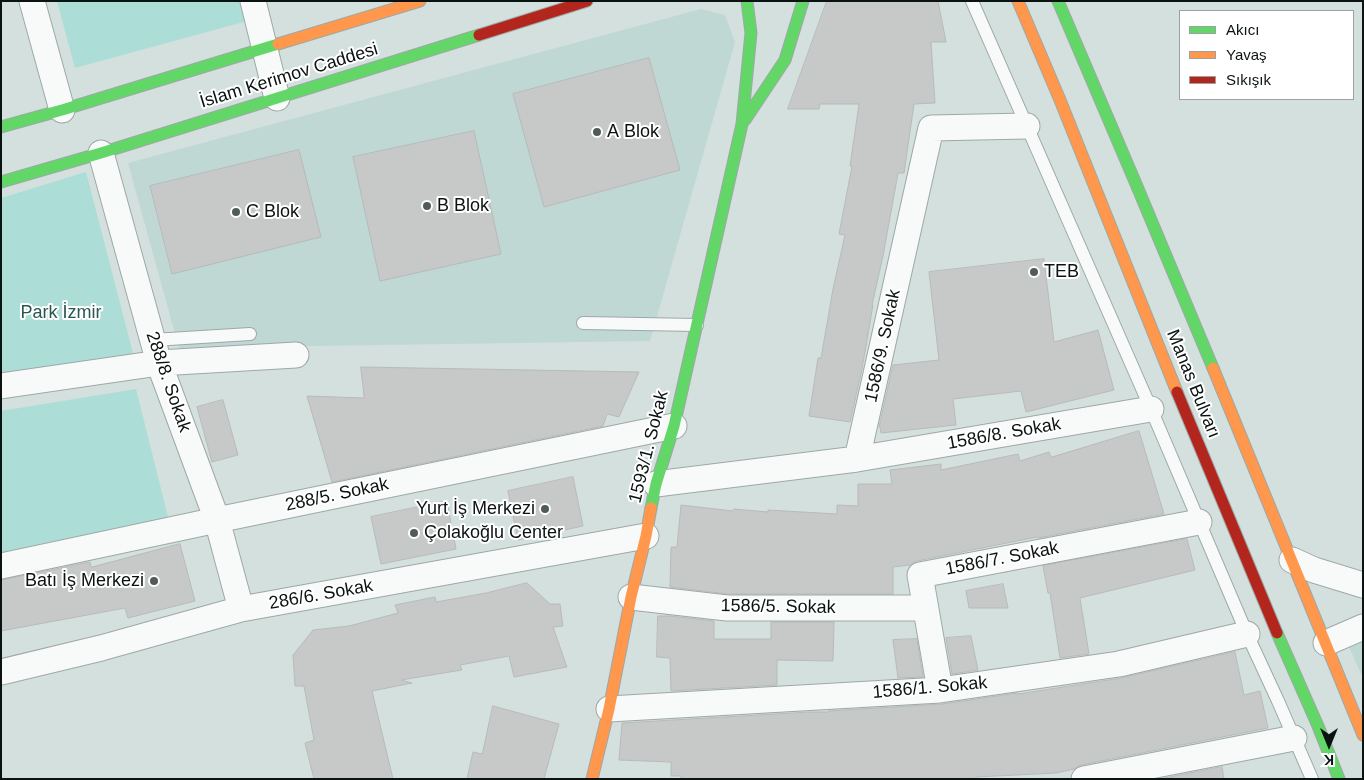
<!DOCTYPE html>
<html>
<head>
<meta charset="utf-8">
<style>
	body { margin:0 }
	#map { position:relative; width:1364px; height:780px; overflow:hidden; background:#d3e0de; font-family:Arial,sans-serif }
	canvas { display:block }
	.frame { position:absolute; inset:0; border:2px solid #0b1312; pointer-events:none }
	.legend { position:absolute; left:1179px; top:10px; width:175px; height:90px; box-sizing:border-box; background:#fff; border:1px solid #9da1a0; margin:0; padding:6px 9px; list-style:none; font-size:15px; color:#0b1312 }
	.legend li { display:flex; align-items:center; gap:10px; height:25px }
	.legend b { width:25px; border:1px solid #9da1a0 }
	.north { position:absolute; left:1304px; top:720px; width:50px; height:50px; -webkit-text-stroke:4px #fff; paint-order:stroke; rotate:180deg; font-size:14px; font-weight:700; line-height:20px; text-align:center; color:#0b1312 }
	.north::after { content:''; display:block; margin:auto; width:18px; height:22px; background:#0b1312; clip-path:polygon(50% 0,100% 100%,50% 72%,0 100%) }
</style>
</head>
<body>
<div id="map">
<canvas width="1364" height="780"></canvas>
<div class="frame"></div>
<ul class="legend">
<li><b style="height:6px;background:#63d668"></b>Akıcı</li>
<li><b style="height:6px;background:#ff974d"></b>Yavaş</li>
<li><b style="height:6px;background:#b3261e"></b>Sıkışık</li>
</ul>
<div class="north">K</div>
</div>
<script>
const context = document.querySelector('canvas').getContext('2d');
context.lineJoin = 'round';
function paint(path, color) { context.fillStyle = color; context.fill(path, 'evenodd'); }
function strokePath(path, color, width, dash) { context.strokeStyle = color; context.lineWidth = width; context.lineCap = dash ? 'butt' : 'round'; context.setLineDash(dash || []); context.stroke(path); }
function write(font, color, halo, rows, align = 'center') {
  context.font = font + ' Arial,sans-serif'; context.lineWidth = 4; context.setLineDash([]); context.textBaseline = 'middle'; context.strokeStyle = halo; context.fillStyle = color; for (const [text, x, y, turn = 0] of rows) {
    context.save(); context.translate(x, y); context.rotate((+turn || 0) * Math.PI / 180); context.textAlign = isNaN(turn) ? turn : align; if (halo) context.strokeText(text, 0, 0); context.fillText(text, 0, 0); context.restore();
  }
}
paint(new Path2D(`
	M 701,9 L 725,15 L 735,42 L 650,341 L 179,348 L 128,163 Z
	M 1363,641 L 1363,678 L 1349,647 Z`), '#bfd8d4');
paint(new Path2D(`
	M 57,1 L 245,1 L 251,20 L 75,68 Z
	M 86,172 L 135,361 L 1,378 L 1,198 Z
	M 136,389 L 170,525 L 1,559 L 1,411 Z`), '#acddd7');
const building = new Path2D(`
	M 827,1 L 938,1 L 946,42 L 931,42 L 935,103 L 914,104 L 904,173 L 898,173 L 883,256 L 872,305 L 873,305 L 862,369 L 850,422 L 809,416 L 818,358 L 821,358 L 833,289 L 845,235 L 839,234 L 852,166 L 850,166 L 859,104 L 820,104 L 819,109 L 788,109 Z
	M 649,58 L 680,170 L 544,207 L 513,94 Z
	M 474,131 L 501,254 L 380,281 L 353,157 Z
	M 299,150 L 321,237 L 172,274 L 150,186 Z
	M 1044,259 L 1054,342 L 1098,330 L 1114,390 L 1026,412 L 1021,391 L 953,399 L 956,425 L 881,433 L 880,427 L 879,427 L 893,365 L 939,360 L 929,272 Z
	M 361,367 L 639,372 L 619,417 L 607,414 L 603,426 L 332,482 L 307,396 L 364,398 Z
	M 223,400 L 238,455 L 212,462 L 197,407 Z
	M 1139,431 L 1164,514 L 1038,538 L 1037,537 L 917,561 L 910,565 L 893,567 L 893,594 L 728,594 L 670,587 L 671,547 L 677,547 L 681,505 L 733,511 L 734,509 L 768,512 L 768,510 L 837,514 L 837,505 L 858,506 L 858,484 L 892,484 L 890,470 L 941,464 L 941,470 L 1018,454 L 1020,461 L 1049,452 L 1051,457 Z
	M 573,477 L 583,526 L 518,540 L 508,491 Z
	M 447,501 L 456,549 L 381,564 L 371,517 Z
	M 1187,539 L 1195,570 L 1080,598 L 1089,654 L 1060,658 L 1050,593 L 1048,593 L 1043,566 Z
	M 180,544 L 195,601 L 128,618 L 125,608 L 1,631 L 1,580 L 90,562 L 91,567 Z
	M 527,583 L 550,604 L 560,604 L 563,626 L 553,627 L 567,667 L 514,677 L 509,656 L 460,665 L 462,670 L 401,680 L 412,683 L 372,691 L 393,779 L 314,779 L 305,743 L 314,740 L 304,686 L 295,686 L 293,655 L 313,630 L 349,626 L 398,613 L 395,605 L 435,597 L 436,602 L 486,593 Z
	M 1003,584 L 1008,608 L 969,608 L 966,591 Z
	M 658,616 L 670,616 L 714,621 L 714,639 L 771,639 L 771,622 L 834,622 L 833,661 L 777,660 L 777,685 L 671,691 L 670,658 L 657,657 Z
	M 971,636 L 978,670 L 952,674 L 946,638 Z
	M 917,639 L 923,677 L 898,678 L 893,640 Z
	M 1235,652 L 1244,695 L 1260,691 L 1268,728 L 1081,765 L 1074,769 L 1056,773 L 976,777 L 976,779 L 681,779 L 681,776 L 671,776 L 671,762 L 619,760 L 622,723 L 810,712 L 828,712 L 828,711 L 942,704 L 1018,693 L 1018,694 L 1121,678 Z
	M 493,706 L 559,724 L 544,779 L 467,779 L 473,752 L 482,754 Z
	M 1222,767 L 1224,779 L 1160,779 Z`);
paint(building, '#c7c9c9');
strokePath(building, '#b8baba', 1);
const lane = new Path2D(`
	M 972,1 L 1151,409 L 1247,634 L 1278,701 L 1312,779
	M 583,323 L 697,325
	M 153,340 L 250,334`);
const street = new Path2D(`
	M 32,1 L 62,110
	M 253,1 L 277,98
	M 101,153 L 159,363 L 217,520 L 241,609
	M 1,386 L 159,363 L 296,355
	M 857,459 L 1151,409
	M 656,484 L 857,459 L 931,128 L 1027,126
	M 1292,560 L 1314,570 L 1363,585
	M 1,566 L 217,520 L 674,426
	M 631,597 L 727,608 L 925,608
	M 1326,643 L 1363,627
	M 1,672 L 101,648 L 241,609 L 646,536
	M 940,690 L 920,575 L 1199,522
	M 609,709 L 940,690 L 1119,664 L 1247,634
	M 1084,779 L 1294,738`);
const fast = new Path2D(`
	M 1058,1 L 1136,184 L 1213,368
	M 745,120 L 785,60 L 803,1
	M 1,127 L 62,110 L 278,44
	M 1,182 L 101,153 L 479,35
	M 651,508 L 656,484 L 674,426 L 742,124 L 751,33 L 747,1
	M 1277,633 L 1318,726 L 1339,779`);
const slow = new Path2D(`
	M 1018,1 L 1060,100 L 1177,392
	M 278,44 L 420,1
	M 1213,368 L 1363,735
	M 592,779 L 609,709 L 631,597 L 646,536 L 651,508`);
const jam = new Path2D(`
	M 479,35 L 587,1
	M 1177,392 L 1277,633`);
strokePath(lane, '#9ea8a7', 14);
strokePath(street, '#9ea8a7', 27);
strokePath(fast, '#9ea8a7', 13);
strokePath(slow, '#9ea8a7', 13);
strokePath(jam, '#9ea8a7', 13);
strokePath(lane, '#f8fafa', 12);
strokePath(street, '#f8fafa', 25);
strokePath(fast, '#63d668', 11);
strokePath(slow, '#ff974d', 11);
strokePath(jam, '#b3261e', 11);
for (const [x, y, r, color] of [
	[597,132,5,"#515b59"],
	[427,206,5,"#515b59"],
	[236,212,5,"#515b59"],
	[1034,272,5,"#515b59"],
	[545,509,5,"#515b59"],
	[414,533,5,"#515b59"],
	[154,581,5,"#515b59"]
]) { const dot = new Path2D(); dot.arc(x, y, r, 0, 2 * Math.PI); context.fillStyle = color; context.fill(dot); strokePath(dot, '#fff', 2); }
write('18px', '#0b1312', '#fff', [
	["İslam Kerimov Caddesi",289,76,-17],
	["1586/9. Sokak",883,346,-78],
	["288/8. Sokak",168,382,71],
	["Manas Bulvarı",1193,384,68],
	["1586/8. Sokak",1004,434,-10],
	["1593/1. Sokak",649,447,-76],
	["288/5. Sokak",337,495,-12],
	["1586/7. Sokak",1002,559,-11],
	["286/6. Sokak",321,595,-10],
	["1586/5. Sokak",778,607,1],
	["1586/1. Sokak",930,688,-5]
]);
write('18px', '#0b1312', '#fff', [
	["A Blok",607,132],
	["B Blok",437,206],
	["C Blok",246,212],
	["TEB",1044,272],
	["Yurt İş Merkezi",535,509,"right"],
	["Çolakoğlu Center",424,533],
	["Batı İş Merkezi",144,581,"right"]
], 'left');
write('18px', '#295651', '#fff', [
	["Park İzmir",61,313]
]);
</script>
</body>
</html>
